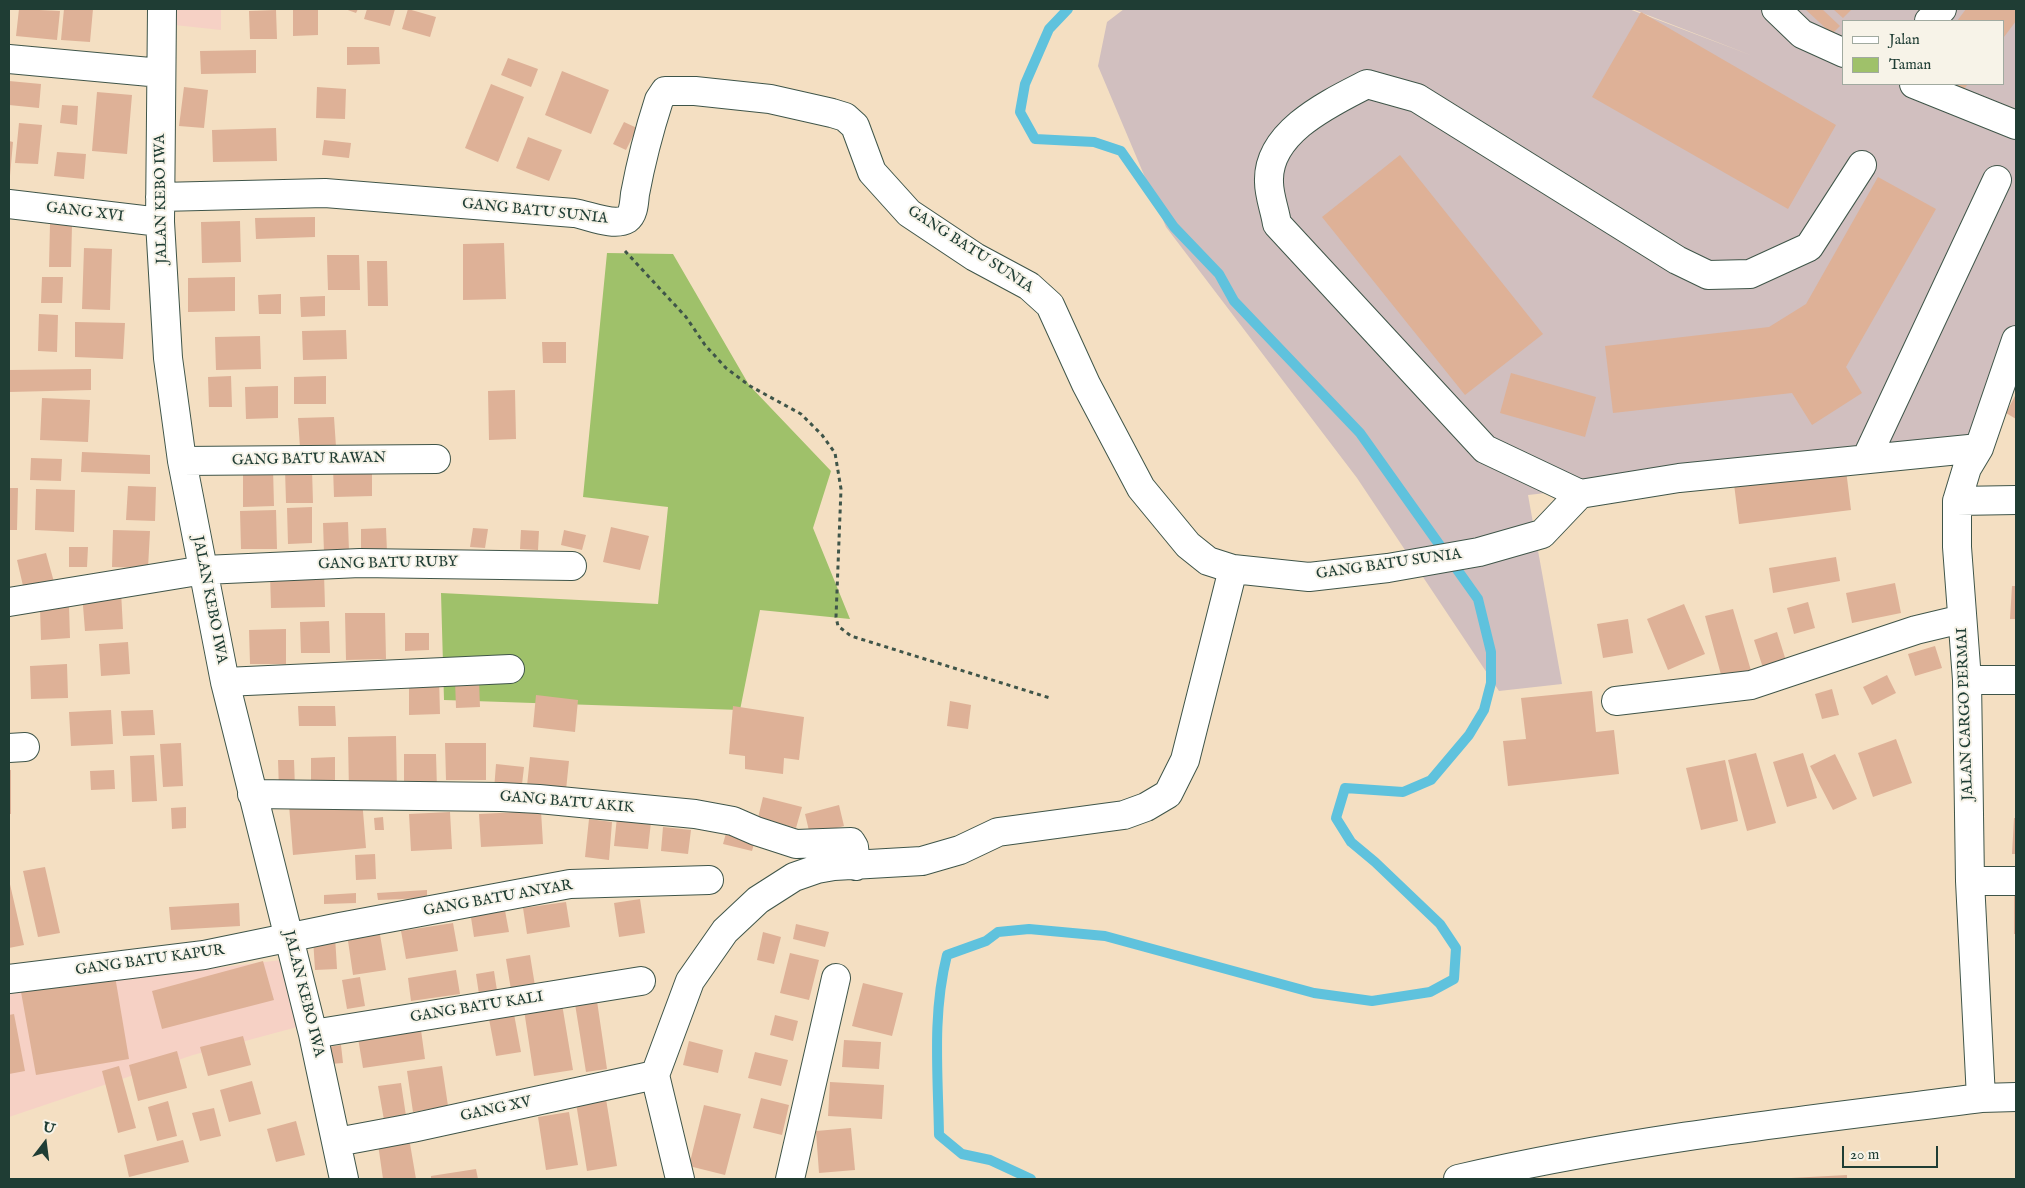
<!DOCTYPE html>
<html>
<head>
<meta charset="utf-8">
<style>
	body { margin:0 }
	#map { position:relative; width:2025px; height:1188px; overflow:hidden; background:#f4dfc2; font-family:"IM FELL English",serif }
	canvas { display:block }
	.frame { position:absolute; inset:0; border:10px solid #1f3d34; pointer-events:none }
	.legend { position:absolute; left:1842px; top:20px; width:162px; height:65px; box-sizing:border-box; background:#f7f3e8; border:1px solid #a1aaa0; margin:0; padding:6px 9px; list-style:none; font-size:15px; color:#1f3d34 }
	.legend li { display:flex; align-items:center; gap:10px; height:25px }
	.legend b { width:25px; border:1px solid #a1aaa0 }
	.north { position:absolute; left:20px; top:1118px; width:50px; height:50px; -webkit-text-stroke:4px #f7f3e8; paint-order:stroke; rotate:15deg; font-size:14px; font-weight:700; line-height:20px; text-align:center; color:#1f3d34 }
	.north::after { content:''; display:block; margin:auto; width:18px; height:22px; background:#1f3d34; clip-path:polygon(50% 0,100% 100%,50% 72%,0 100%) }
	.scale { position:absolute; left:1842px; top:1146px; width:96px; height:22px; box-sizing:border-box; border:2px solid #1f3d34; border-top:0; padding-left:6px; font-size:15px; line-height:18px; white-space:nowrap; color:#1f3d34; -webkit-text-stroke:4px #f7f3e8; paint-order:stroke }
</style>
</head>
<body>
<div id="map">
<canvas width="2025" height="1188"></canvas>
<div class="frame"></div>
<ul class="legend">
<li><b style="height:6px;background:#fff"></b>Jalan</li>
<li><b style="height:14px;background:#9fc16a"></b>Taman</li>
</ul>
<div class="north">U</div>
<div class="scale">20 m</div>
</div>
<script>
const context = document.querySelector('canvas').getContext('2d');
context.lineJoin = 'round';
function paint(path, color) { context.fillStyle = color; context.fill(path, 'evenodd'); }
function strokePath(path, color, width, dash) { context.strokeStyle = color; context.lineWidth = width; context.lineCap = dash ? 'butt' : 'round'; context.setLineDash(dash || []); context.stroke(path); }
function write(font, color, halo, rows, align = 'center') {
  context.font = font + ' "IM FELL English",serif'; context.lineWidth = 4; context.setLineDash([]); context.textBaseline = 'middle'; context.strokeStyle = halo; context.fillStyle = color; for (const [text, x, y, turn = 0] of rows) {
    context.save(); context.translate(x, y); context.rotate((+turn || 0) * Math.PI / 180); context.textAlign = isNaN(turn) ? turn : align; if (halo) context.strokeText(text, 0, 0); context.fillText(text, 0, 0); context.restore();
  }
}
paint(new Path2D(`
	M 157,9 L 221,9 L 221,30 L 156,23 Z
	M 289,959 L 301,1026 L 193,1055 L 9,1117 L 9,994 Z`), '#f6d1c5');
paint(new Path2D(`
	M 1124,9 L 1629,9 L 1753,56 L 1632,9 L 2016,9 L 2016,360 L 1969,445 L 1528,495 L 1562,684 L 1499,691 L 1357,478 L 1166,227 L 1098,66 L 1107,22 ZM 1844,21 L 2004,21 L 2004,84 L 1844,84 Z`), '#d1bfbf');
paint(new Path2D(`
	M 607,253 L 673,254 L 749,385 L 831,471 L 813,528 L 850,619 L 760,610 L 740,710 L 444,700 L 441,593 L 658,604 L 668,507 L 583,497 Z`), '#9fc16a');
strokePath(new Path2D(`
	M 1031,1179 L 990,1160 L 962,1154 L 939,1135 C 938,1074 932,1014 947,955 L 986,941 L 998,932 L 1029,929 L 1105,936 L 1314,993 L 1372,1001 L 1430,992 L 1454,979 L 1456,948 L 1440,924 L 1375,862 L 1351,842 L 1336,818 L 1345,788 L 1403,792 L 1431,780 L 1469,735 L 1484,710 L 1491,683 L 1491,652 L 1478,599 L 1360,433 L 1234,301 L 1219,274 L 1174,227 L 1121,151 L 1094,142 L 1035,139 L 1020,112 L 1025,84 L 1049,29 L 1068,9`), '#5fc2dd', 10);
paint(new Path2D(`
	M 19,9 L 60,11 L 57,40 L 16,36 Z
	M 64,9 L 93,9 L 90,42 L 61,40 Z
	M 293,9 L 318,9 L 318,35 L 293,36 Z
	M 345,9 L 358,9 L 356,13 Z
	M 367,9 L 395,9 L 390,26 L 364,19 Z
	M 408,9 L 436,17 L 430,37 L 402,29 Z
	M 1805,9 L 1822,9 L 1840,26 L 1832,34 Z
	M 1833,9 L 1852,9 L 1843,18 Z
	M 1966,9 L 2016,9 L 2016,21 L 2004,37 L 2004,21 L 1957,21 Z
	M 276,10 L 277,39 L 250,39 L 249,11 Z
	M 1641,12 L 1836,125 L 1788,209 L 1592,97 Z
	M 347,47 L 379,47 L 380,64 L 347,65 Z
	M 256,50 L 256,73 L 201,74 L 200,51 Z
	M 508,58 L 538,69 L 531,87 L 501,75 Z
	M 562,71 L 609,90 L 591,134 L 545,115 Z
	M 9,81 L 41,84 L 39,108 L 9,105 Z
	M 491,84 L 524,97 L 498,162 L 465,148 Z
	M 1955,84 L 1968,84 L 1963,90 Z
	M 184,87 L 208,90 L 204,128 L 179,126 Z
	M 317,87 L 346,89 L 345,119 L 316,118 Z
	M 97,92 L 132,95 L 127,154 L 92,151 Z
	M 62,105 L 78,106 L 77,125 L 60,123 Z
	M 624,122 L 637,128 L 626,150 L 613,144 Z
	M 19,123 L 42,125 L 38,164 L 15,163 Z
	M 276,128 L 277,161 L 213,162 L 212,130 Z
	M 528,137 L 562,150 L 549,181 L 516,168 Z
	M 324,140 L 351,143 L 349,158 L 322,155 Z
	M 9,141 L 13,142 L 10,176 L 9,176 Z
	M 57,152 L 86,154 L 84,179 L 54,176 Z
	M 1400,155 L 1543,334 L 1465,395 L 1322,217 Z
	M 1878,177 L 1936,209 L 1846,367 L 1862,393 L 1812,425 L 1792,393 L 1613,413 L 1605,346 L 1769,327 L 1806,304 Z
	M 315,217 L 315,237 L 256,239 L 255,218 Z
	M 240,221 L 241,262 L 202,263 L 201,222 Z
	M 50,224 L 72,225 L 71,267 L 49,267 Z
	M 504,243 L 506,299 L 463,300 L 463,244 Z
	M 84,248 L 112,249 L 110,310 L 82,309 Z
	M 327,255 L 359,255 L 360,290 L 328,290 Z
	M 367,261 L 387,261 L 388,306 L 368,306 Z
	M 42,277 L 63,277 L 62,303 L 41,303 Z
	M 235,277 L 235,311 L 188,312 L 188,278 Z
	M 281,294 L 281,314 L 259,314 L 258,295 Z
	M 325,296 L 325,316 L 301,317 L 300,297 Z
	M 39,314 L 58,315 L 57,352 L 38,351 Z
	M 75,322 L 125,323 L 123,359 L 75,357 Z
	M 346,330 L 347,359 L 303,360 L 302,331 Z
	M 260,336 L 261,369 L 216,370 L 215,337 Z
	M 542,342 L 566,342 L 566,363 L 543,363 Z
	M 91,369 L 91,390 L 9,392 L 9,370 Z
	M 1511,373 L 1596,397 L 1585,437 L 1500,413 Z
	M 231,376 L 232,407 L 209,407 L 208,377 Z
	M 326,376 L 326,404 L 294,404 L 294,377 Z
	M 278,386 L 278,418 L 246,419 L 245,387 Z
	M 515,390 L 516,439 L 489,440 L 488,391 Z
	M 2016,394 L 2016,419 L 2006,413 Z
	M 42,398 L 90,400 L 88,442 L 40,440 Z
	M 334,417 L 336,447 L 300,448 L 298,418 Z
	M 82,452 L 150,455 L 150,474 L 81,472 Z
	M 31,458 L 62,459 L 61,481 L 30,480 Z
	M 1845,462 L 1851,510 L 1739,524 L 1733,476 Z
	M 372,466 L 372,496 L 334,497 L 333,467 Z
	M 243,468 L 273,468 L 274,506 L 243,507 Z
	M 285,469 L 312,469 L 313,503 L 286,503 Z
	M 128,486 L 156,487 L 155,521 L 126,520 Z
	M 9,488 L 18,488 L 17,530 L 9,530 Z
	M 36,489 L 75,490 L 74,532 L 35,530 Z
	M 312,507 L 312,543 L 288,544 L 287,508 Z
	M 276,510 L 277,549 L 241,549 L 240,511 Z
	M 348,522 L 349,552 L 324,553 L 323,523 Z
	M 611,527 L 649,536 L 640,570 L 603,562 Z
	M 386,528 L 387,552 L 361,553 L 361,529 Z
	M 473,528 L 488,529 L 485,548 L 470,547 Z
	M 113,530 L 150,531 L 148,568 L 112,567 Z
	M 521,530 L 539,531 L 538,550 L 520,549 Z
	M 564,530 L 586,535 L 582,550 L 561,545 Z
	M 69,547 L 88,547 L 87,567 L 69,567 Z
	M 46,553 L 54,582 L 24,590 L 17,560 Z
	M 1836,557 L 1840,581 L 1773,593 L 1769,568 Z
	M 324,573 L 325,607 L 271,608 L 270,574 Z
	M 1895,583 L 1901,613 L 1852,623 L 1846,593 Z
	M 2012,586 L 2016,586 L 2016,619 L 2010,619 Z
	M 121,591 L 123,629 L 85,631 L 82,593 Z
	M 1808,602 L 1815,628 L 1794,634 L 1787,608 Z
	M 1684,604 L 1705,654 L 1668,670 L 1647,619 Z
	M 69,606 L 70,638 L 41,640 L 40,608 Z
	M 1733,609 L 1752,674 L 1723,682 L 1705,616 Z
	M 345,613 L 385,613 L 386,659 L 346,660 Z
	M 1628,619 L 1633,653 L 1603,658 L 1597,624 Z
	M 329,621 L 330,653 L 301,653 L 300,622 Z
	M 286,629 L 286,664 L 250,664 L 249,630 Z
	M 1777,632 L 1787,664 L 1764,671 L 1754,640 Z
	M 405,633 L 429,633 L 429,650 L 405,651 Z
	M 128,642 L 130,674 L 101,676 L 99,644 Z
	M 1935,646 L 1942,668 L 1915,676 L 1908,654 Z
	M 67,664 L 68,698 L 31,699 L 30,666 Z
	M 1887,675 L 1896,693 L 1872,705 L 1863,687 Z
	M 439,677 L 440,714 L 409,715 L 409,678 Z
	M 455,680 L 479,680 L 480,707 L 456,708 Z
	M 1832,689 L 1839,715 L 1822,719 L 1815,694 Z
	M 1592,691 L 1596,732 L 1614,730 L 1619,774 L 1508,786 L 1503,741 L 1526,739 L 1521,698 Z
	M 536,695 L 578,700 L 575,732 L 533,727 Z
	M 950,701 L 971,705 L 968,729 L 947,726 Z
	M 298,706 L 335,706 L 336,726 L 299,726 Z
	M 733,706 L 804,717 L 799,760 L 784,758 L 783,774 L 745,769 L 745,756 L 729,754 Z
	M 111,710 L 113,744 L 71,746 L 69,712 Z
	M 153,710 L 155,735 L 123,736 L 121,711 Z
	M 396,736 L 397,792 L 349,793 L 348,737 Z
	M 1896,739 L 1912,783 L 1873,797 L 1858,753 Z
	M 181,743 L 183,786 L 163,787 L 160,744 Z
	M 445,743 L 486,743 L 486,780 L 446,780 Z
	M 1756,753 L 1776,823 L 1747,831 L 1728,760 Z
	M 1803,753 L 1817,798 L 1787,807 L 1773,762 Z
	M 404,754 L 436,754 L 437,789 L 404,790 Z
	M 1835,754 L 1857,799 L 1833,810 L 1810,766 Z
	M 154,755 L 157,801 L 132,802 L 130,756 Z
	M 335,757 L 335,791 L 311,791 L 311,758 Z
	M 530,757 L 569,761 L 566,790 L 527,786 Z
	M 278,760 L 294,760 L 295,789 L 279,790 Z
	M 1725,760 L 1738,821 L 1701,830 L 1686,768 Z
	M 496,764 L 524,767 L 521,793 L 494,790 Z
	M 9,770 L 11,770 L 11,814 L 9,814 Z
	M 114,770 L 115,789 L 91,790 L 90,771 Z
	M 763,797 L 802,807 L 796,828 L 758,818 Z
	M 362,799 L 366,848 L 293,855 L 289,805 Z
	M 839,805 L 844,826 L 810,835 L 805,814 Z
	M 186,807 L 186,828 L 172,829 L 171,808 Z
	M 541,811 L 543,844 L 481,847 L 479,814 Z
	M 450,812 L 452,849 L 411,851 L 409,814 Z
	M 383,817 L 384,830 L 375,830 L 374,818 Z
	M 617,817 L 651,822 L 648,849 L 614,846 Z
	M 2014,818 L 2016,818 L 2016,854 L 2012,854 Z
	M 589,819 L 612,822 L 609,860 L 585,857 Z
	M 728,826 L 757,833 L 752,851 L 723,844 Z
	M 663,827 L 691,830 L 688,854 L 661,851 Z
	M 375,854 L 376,879 L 356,880 L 355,855 Z
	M 45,867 L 60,933 L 38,937 L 23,871 Z
	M 9,880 L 24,945 L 9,948 Z
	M 427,890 L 427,898 L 378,900 L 377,893 Z
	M 356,893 L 356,903 L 324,904 L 324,895 Z
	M 2014,894 L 2016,894 L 2016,934 L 2014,934 Z
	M 640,899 L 645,933 L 619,937 L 614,903 Z
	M 566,902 L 570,927 L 527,934 L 523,908 Z
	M 239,903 L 240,926 L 171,930 L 169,907 Z
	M 504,905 L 509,932 L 474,937 L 470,911 Z
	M 453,923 L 458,951 L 406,959 L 401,931 Z
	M 796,924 L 829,932 L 825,947 L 793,939 Z
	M 379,929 L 386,970 L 353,975 L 347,934 Z
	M 763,932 L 781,937 L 774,964 L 757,960 Z
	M 335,936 L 337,969 L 315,970 L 313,938 Z
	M 790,953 L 819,960 L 809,1000 L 780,993 Z
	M 530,955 L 536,992 L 512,996 L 506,959 Z
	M 263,961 L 274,1000 L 162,1029 L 152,991 Z
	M 456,970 L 460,994 L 411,1001 L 408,978 Z
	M 494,971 L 498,997 L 480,1001 L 476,974 Z
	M 115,976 L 129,1059 L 36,1075 L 21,992 Z
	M 360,977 L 365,1006 L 347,1009 L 342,980 Z
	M 863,983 L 903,993 L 892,1036 L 852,1026 Z
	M 597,1001 L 607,1069 L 586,1072 L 575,1004 Z
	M 562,1004 L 573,1070 L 534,1076 L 524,1010 Z
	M 14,1014 L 25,1071 L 9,1074 L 9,1015 Z
	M 514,1014 L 521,1052 L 496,1056 L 489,1019 Z
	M 775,1015 L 798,1021 L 793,1041 L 770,1035 Z
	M 420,1023 L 425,1059 L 363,1068 L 357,1032 Z
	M 243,1036 L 251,1065 L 208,1076 L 200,1047 Z
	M 844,1040 L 881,1042 L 879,1069 L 842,1067 Z
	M 689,1041 L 723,1050 L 718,1073 L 683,1065 Z
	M 341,1045 L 343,1063 L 330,1064 L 328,1047 Z
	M 177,1051 L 187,1088 L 138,1101 L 129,1065 Z
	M 755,1052 L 788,1060 L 781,1086 L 748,1078 Z
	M 119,1066 L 136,1128 L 118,1133 L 102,1071 Z
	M 442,1066 L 448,1106 L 413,1112 L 407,1071 Z
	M 252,1081 L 261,1114 L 229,1122 L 220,1090 Z
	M 830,1082 L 884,1085 L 882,1119 L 828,1116 Z
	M 401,1083 L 406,1116 L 384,1120 L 378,1086 Z
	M 761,1098 L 789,1105 L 782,1135 L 753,1128 Z
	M 606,1099 L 617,1166 L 587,1171 L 576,1103 Z
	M 168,1101 L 177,1136 L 157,1141 L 148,1107 Z
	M 704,1105 L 741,1114 L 725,1175 L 689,1166 Z
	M 214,1108 L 221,1136 L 200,1141 L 192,1113 Z
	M 569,1112 L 578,1165 L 546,1170 L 538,1117 Z
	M 296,1121 L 305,1155 L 276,1162 L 267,1129 Z
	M 851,1128 L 855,1170 L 819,1173 L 816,1131 Z
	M 408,1132 L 416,1179 L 383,1179 L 377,1137 Z
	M 183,1140 L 189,1162 L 129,1177 L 124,1155 Z
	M 476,1169 L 478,1179 L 431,1179 L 431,1176 Z
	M 1847,1175 L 1847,1179 L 1791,1179 L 1791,1178 Z`), '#deb197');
const minor = new Path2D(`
	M 162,9 L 160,222 L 168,358 L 182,461 L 225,682 L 313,1034 L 344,1179
	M 1776,9 L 1802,34 L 1844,53
	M 1929,21 L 1942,9
	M 9,59 L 161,73
	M 1914,84 L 2016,125
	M 1862,165 L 1809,247 L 1750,274 L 1708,275 L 1677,260 L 1417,98 L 1367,84 C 1330,103 1267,132 1269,182 C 1269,196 1275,210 1277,224 L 1485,449 L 1580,494 L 1679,478 L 1979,448
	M 160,197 L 325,193 L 574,213 C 588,215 614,227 627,219 C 634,214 634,202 635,194 C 641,162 649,131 659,100 L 665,91 L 695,91 L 770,99 L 832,113 L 845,117 L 855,126 L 872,172 L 909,213 L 975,257 L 1029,286 L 1050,305 L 1086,384 L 1141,488 L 1188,545 L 1208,561 L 1233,569 L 1309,577 L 1388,568 L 1479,552 L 1542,534 L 1580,494
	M 9,204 L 160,222
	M 1866,459 L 1997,180
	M 182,461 L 436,459
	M 1957,501 L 2016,500
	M 9,602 L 204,570 L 360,563 L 572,566
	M 1967,680 L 2016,680
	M 225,682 L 510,669
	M 1616,701 L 1751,685 L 1916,630 L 1962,619
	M 9,748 L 25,747
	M 252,794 L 501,797 L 539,799 L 695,814 L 733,821 L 756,831 L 796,844 L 851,842 L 854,847 L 856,866
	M 1970,881 L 2016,881
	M 9,979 L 204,955 L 340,927 L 570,884 L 709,880
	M 313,1034 L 641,981
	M 1981,1098 L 1970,881 L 1967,680 L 1957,547 L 1957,501 L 1967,468 L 1979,448 L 2016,340
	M 337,1142 L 412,1128 L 655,1075
	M 680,1179 L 655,1075 L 690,981 L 725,931 L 758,900 L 794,877 L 817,869 L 834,866 L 922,861 L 960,850 L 998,832 L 1124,815 L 1146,807 L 1168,794 L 1185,760 L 1233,569
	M 790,1179 L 836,978
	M 1458,1179 C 1630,1139 1806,1120 1981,1098 L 2016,1097`);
strokePath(minor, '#3f5549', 30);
strokePath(new Path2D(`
	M 625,251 L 686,317 L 705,345 L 726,368 L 750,386 L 801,414 L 822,435 L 835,453 L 841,489 L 836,617 L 838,626 L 851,636 L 1050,698`), '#3f5549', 3, [4, 4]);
strokePath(minor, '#fff', 28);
write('15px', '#1f3d34', '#f7f3e8', [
	["JALAN KEBO IWA",162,199,-91],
	["GANG BATU SUNIA",535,212,6],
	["GANG XVI",85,213,7],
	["GANG BATU SUNIA",970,250,33],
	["GANG BATU RAWAN",309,460,-1],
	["GANG BATU RUBY",388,564,-1],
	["GANG BATU SUNIA",1389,565,-8],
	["JALAN KEBO IWA",209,600,79],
	["JALAN CARGO PERMAI",1966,714,-92],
	["GANG BATU AKIK",567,803,5],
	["GANG BATU ANYAR",498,899,-10],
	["GANG BATU KAPUR",150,961,-8],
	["JALAN KEBO IWA",303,994,76],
	["GANG BATU KALI",477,1008,-9],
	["GANG XV",496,1110,-12]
]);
</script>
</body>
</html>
